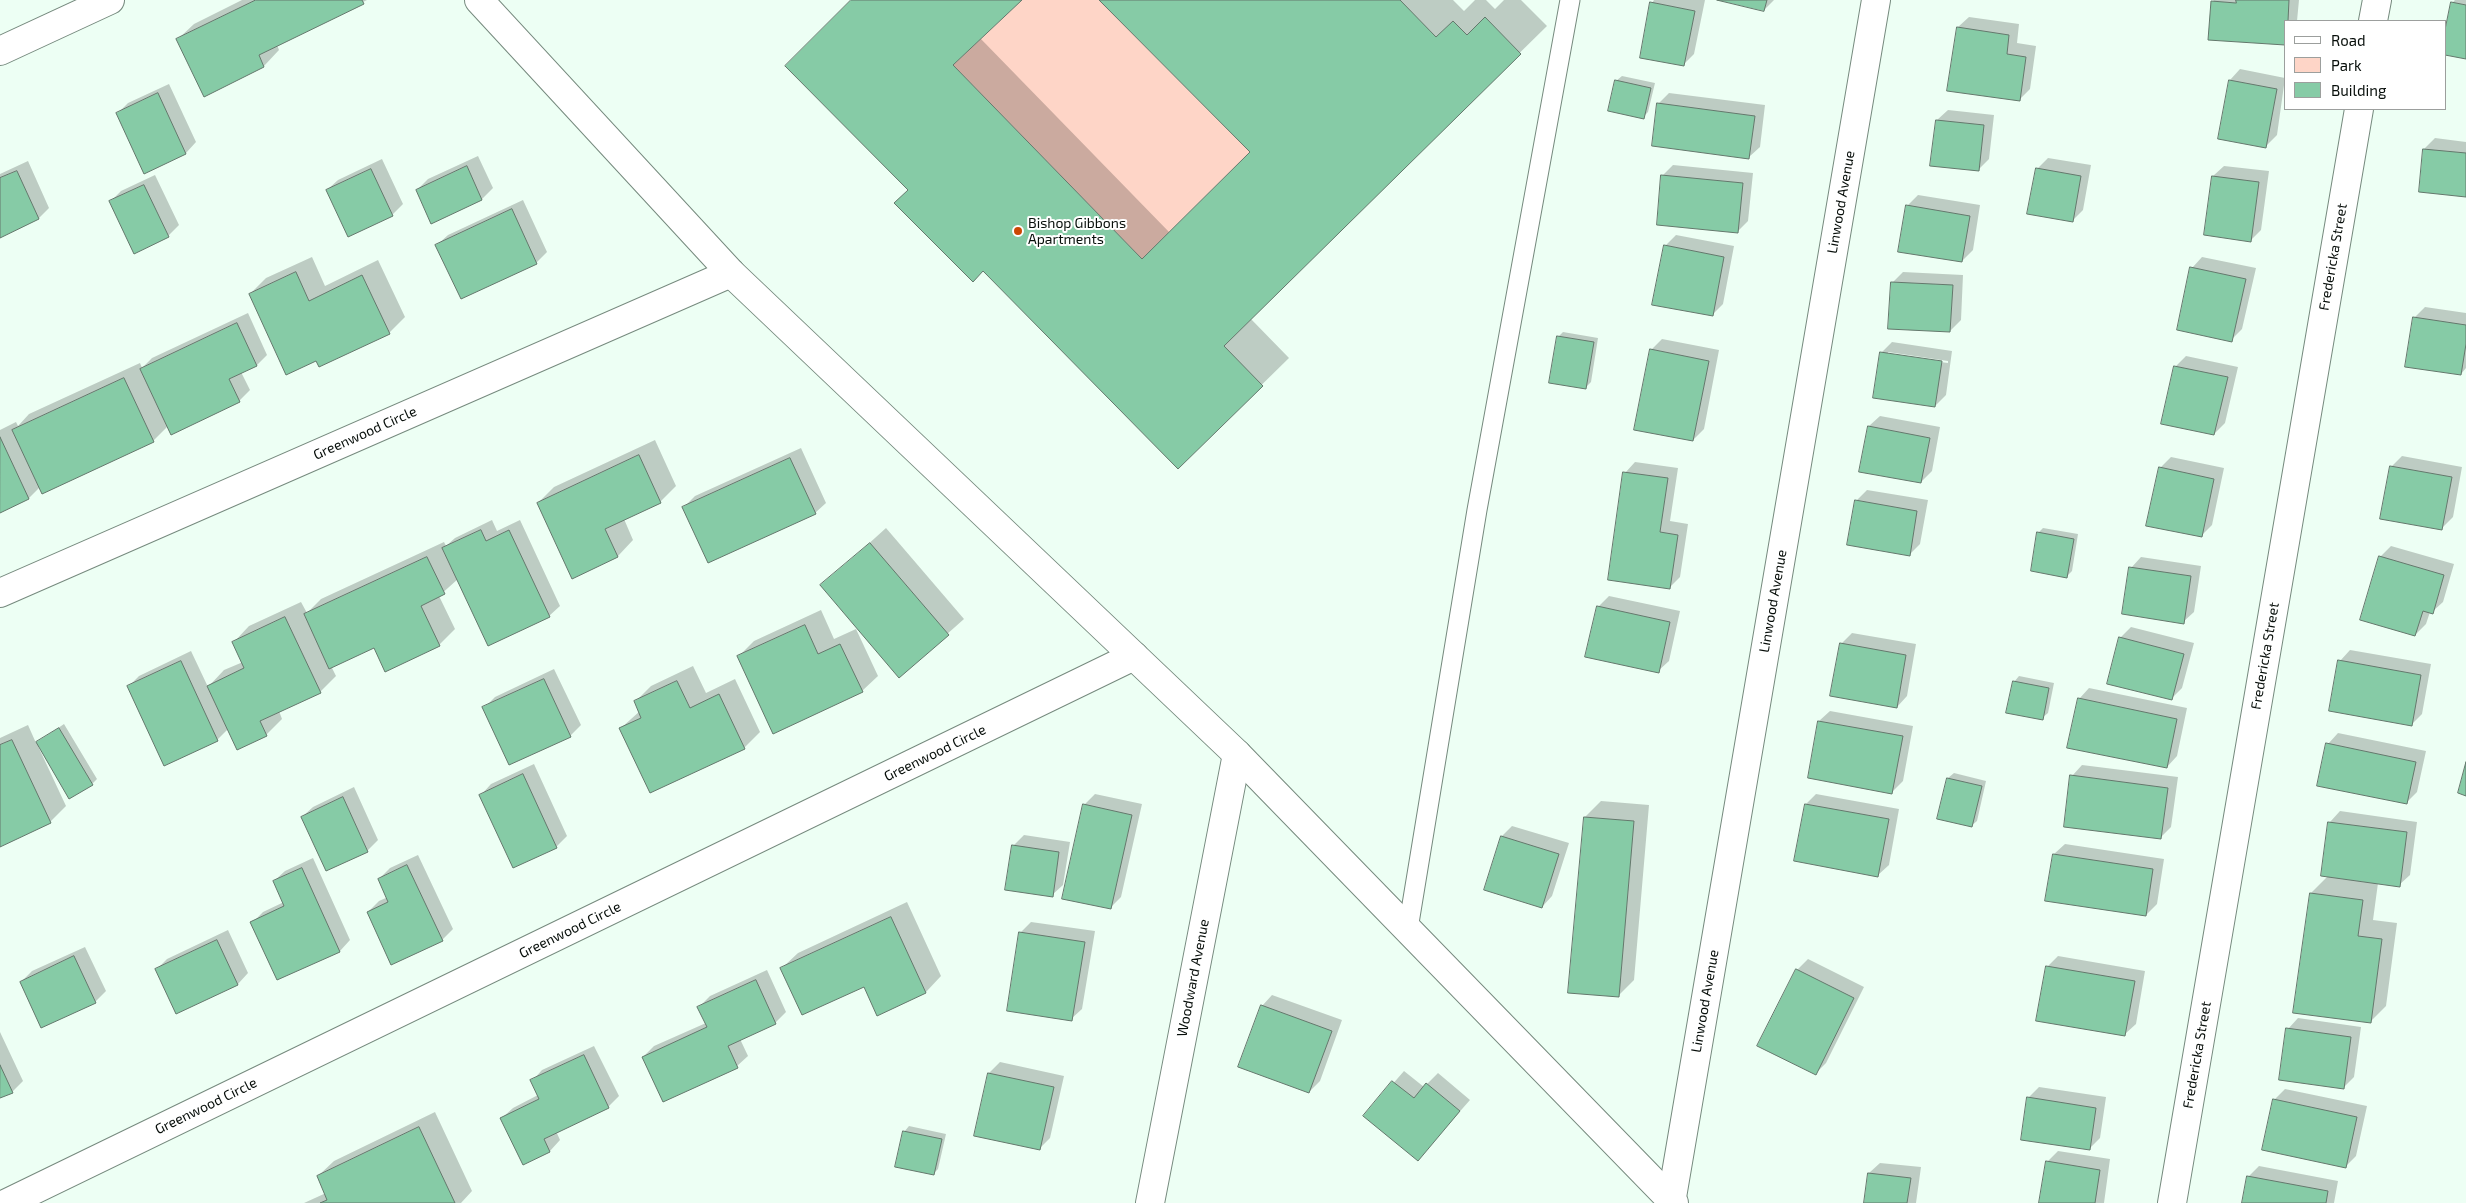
<!DOCTYPE html>
<html>
<head>
<meta charset="utf-8">
<style>
	body { margin:0 }
	#map { position:relative; width:2466px; height:1203px; overflow:hidden; background:#edfff4; font-family:"Exo 2",sans-serif }
	canvas { display:block }
	.legend { position:absolute; left:2284px; top:20px; width:162px; height:90px; box-sizing:border-box; background:#fff; border:1px solid #9c9f9d; margin:0; padding:6px 9px; list-style:none; font-size:15px; color:#070e0a }
	.legend li { display:flex; align-items:center; gap:10px; height:25px }
	.legend b { width:25px; border:1px solid #9c9f9d }
</style>
</head>
<body>
<div id="map">
<canvas width="2466" height="1203"></canvas>
<ul class="legend">
<li><b style="height:6px;background:#fff"></b>Road</li>
<li><b style="height:14px;background:#fed5c7"></b>Park</li>
<li><b style="height:14px;background:#86cba6"></b>Building</li>
</ul>
</div>
<script>
const context = document.querySelector('canvas').getContext('2d');
context.lineJoin = 'round';
function paint(path, color) { context.fillStyle = color; context.fill(path, 'evenodd'); }
function strokePath(path, color, width, dash) { context.strokeStyle = color; context.lineWidth = width; context.lineCap = dash ? 'butt' : 'round'; context.setLineDash(dash || []); context.stroke(path); }
function write(font, color, halo, rows, align = 'center') {
  context.font = font + ' "Exo 2",sans-serif'; context.lineWidth = 4; context.setLineDash([]); context.textBaseline = 'middle'; context.strokeStyle = halo; context.fillStyle = color; for (const [text, x, y, turn = 0] of rows) {
    context.save(); context.translate(x, y); context.rotate((+turn || 0) * Math.PI / 180); context.textAlign = isNaN(turn) ? turn : align; if (halo) context.strokeText(text, 0, 0); context.fillText(text, 0, 0); context.restore();
  }
}
paint(new Path2D(`
	M 1022,0 L 1099,0 L 1250,152 L 1142,259 L 953,65 Z`), '#fed5c7');
paint(new Path2D(`
	M 242,0 L 367,0 L 277,45 L 279,50 L 264,66 L 178,39 L 194,24 Z
	M 852,0 L 1020,0 L 980,38 L 1170,233 L 1252,152 L 1101,0 L 1453,0 L 1464,11 L 1475,0 L 1486,0 L 1495,9 L 1504,0 L 1521,0 L 1547,26 L 1250,318 L 1289,358 L 1178,467 L 909,190 Z
	M 1654,0 L 1705,0 L 1694,54 L 1683,65 L 1652,3 Z
	M 1722,0 L 1774,0 L 1764,10 Z
	M 2214,0 L 2299,0 L 2297,21 L 2285,21 L 2212,2 Z
	M 2455,0 L 2466,0 L 2466,58 L 2445,53 L 2445,36 L 2452,3 Z
	M 1969,17 L 2019,24 L 2017,43 L 2036,46 L 2030,89 L 2019,100 L 1958,27 Z
	M 2240,69 L 2285,78 L 2277,135 L 2266,146 L 2230,80 Z
	M 1622,76 L 1655,83 L 1648,112 L 1643,117 L 1616,81 Z
	M 169,84 L 196,142 L 186,153 L 144,172 L 117,114 L 128,103 Z
	M 1669,93 L 1765,105 L 1760,147 L 1749,157 L 1658,104 Z
	M 1948,110 L 1994,115 L 1989,159 L 1978,170 L 1937,120 Z
	M 2435,138 L 2466,142 L 2466,196 L 2424,149 Z
	M 478,156 L 493,188 L 482,199 L 432,222 L 417,190 L 428,179 Z
	M 2048,158 L 2091,165 L 2083,210 L 2072,221 L 2037,169 Z
	M 382,159 L 403,204 L 392,215 L 327,190 L 338,180 Z
	M 28,161 L 49,208 L 39,218 L 0,236 L 0,174 Z
	M 1673,165 L 1753,173 L 1748,221 L 1737,232 L 1662,176 Z
	M 2224,166 L 2269,171 L 2261,230 L 2250,241 L 2213,176 Z
	M 155,175 L 179,225 L 168,236 L 111,201 L 121,191 Z
	M 1918,195 L 1980,205 L 1973,250 L 1962,261 L 1907,206 Z
	M 523,200 L 547,252 L 536,263 L 437,245 L 448,235 Z
	M 1676,235 L 1734,246 L 1723,304 L 1712,315 L 1665,246 Z
	M 312,257 L 325,286 L 378,260 L 405,317 L 389,333 L 320,365 L 317,359 L 250,294 L 266,278 Z
	M 2202,257 L 2256,268 L 2242,329 L 2231,340 L 2192,268 Z
	M 1903,272 L 1963,275 L 1961,320 L 1950,331 L 1892,283 Z
	M 2425,307 L 2466,313 L 2466,368 L 2461,374 L 2414,318 Z
	M 248,313 L 267,355 L 257,365 L 241,372 L 250,390 L 239,401 L 168,426 L 153,441 L 40,487 L 29,498 L 0,511 L 0,430 L 16,422 L 18,426 L 29,414 L 140,363 L 142,368 L 152,358 Z
	M 1563,332 L 1598,338 L 1591,382 L 1586,387 L 1558,337 Z
	M 1662,339 L 1719,350 L 1704,429 L 1693,440 L 1651,350 Z
	M 1892,342 L 1952,351 L 1946,395 L 1935,406 L 1881,353 ZM 1888,352 L 1948,361 L 1948,363 L 1888,355 Z
	M 2186,356 L 2238,367 L 2225,423 L 2214,434 L 2175,367 Z
	M 1880,416 L 1940,427 L 1932,471 L 1921,482 L 1869,426 Z
	M 655,440 L 676,486 L 660,502 L 624,519 L 633,540 L 618,556 L 573,577 L 538,503 L 554,487 Z
	M 801,448 L 826,503 L 815,513 L 684,507 L 695,496 Z
	M 2402,456 L 2462,467 L 2453,517 L 2442,528 L 2391,467 Z
	M 2171,457 L 2224,468 L 2212,525 L 2201,536 L 2160,468 Z
	M 1635,462 L 1678,468 L 1670,521 L 1688,524 L 1680,577 L 1669,588 L 1625,473 Z
	M 1867,490 L 1928,500 L 1920,544 L 1909,555 L 1856,501 Z
	M 492,520 L 497,531 L 520,520 L 560,606 L 549,616 L 458,579 L 439,596 L 455,629 L 439,645 L 374,646 L 331,666 L 336,676 L 320,692 L 279,711 L 282,719 L 266,735 L 228,729 L 217,740 L 129,686 L 139,676 L 191,651 L 208,687 L 224,670 L 243,662 L 234,642 L 249,626 L 301,602 L 307,613 L 321,599 L 444,542 L 446,546 L 455,538 Z
	M 886,528 L 964,619 L 900,676 L 822,586 Z
	M 2043,528 L 2078,534 L 2072,571 L 2067,576 L 2038,533 Z
	M 2391,546 L 2454,564 L 2443,602 L 2432,612 L 2430,612 L 2426,624 L 2415,635 L 2380,557 Z
	M 2141,557 L 2201,566 L 2194,612 L 2183,622 L 2131,568 Z
	M 1609,596 L 1680,611 L 1669,661 L 1658,671 L 1598,607 Z
	M 821,610 L 834,639 L 856,629 L 878,676 L 862,691 L 738,657 L 754,641 Z
	M 2131,627 L 2194,643 L 2182,688 L 2171,699 L 2120,638 Z
	M 1852,633 L 1916,644 L 1907,696 L 1897,707 L 1841,644 Z
	M 2350,650 L 2431,664 L 2422,714 L 2411,725 L 2340,661 Z
	M 693,666 L 706,693 L 735,679 L 760,732 L 744,748 L 621,728 L 640,711 L 635,702 L 651,686 Z
	M 554,669 L 581,725 L 570,736 L 484,708 L 495,697 Z
	M 2019,676 L 2054,683 L 2048,713 L 2042,718 L 2014,682 Z
	M 2089,688 L 2187,708 L 2177,756 L 2167,767 L 2079,699 Z
	M 1830,711 L 1913,726 L 1903,781 L 1892,792 L 1819,721 Z
	M 64,724 L 97,779 L 92,784 L 38,746 L 66,806 L 50,822 L 0,845 L 0,738 L 28,725 L 36,743 Z
	M 2338,733 L 2426,751 L 2417,792 L 2406,803 L 2328,744 Z
	M 534,764 L 567,836 L 556,847 L 514,866 L 481,795 L 491,784 Z
	M 2082,765 L 2178,777 L 2171,827 L 2160,838 L 2072,776 Z
	M 1954,773 L 1986,781 L 1977,821 L 1971,826 L 1948,778 Z
	M 354,787 L 378,840 L 368,850 L 326,870 L 302,817 L 313,807 Z
	M 1095,794 L 1142,804 L 1121,897 L 1110,908 L 1084,805 Z
	M 1816,794 L 1899,809 L 1889,865 L 1878,875 L 1806,804 Z
	M 1601,801 L 1649,805 L 1634,980 L 1618,996 L 1585,817 Z
	M 2340,811 L 2417,822 L 2410,875 L 2399,885 L 2378,883 L 2373,920 L 2397,923 L 2386,1006 L 2370,1022 L 2311,893 L 2328,876 L 2322,875 L 2330,822 Z
	M 1512,826 L 1569,843 L 1552,896 L 1542,907 L 1502,836 Z
	M 1024,835 L 1070,842 L 1063,885 L 1052,895 L 1013,846 Z
	M 2065,844 L 2164,859 L 2157,904 L 2146,915 L 2054,854 Z
	M 418,855 L 453,929 L 442,940 L 368,912 L 379,901 L 388,897 L 379,879 L 390,868 Z
	M 313,858 L 350,940 L 340,951 L 278,979 L 252,923 L 263,912 L 284,902 L 274,881 L 285,871 Z
	M 907,902 L 941,976 L 926,992 L 865,985 L 782,968 L 798,953 Z
	M 1031,922 L 1095,931 L 1082,1009 L 1071,1019 L 1020,933 Z
	M 228,930 L 248,973 L 238,984 L 176,1013 L 156,970 L 167,959 Z
	M 85,947 L 106,991 L 95,1002 L 21,982 L 32,971 Z
	M 2058,956 L 2145,971 L 2136,1024 L 2125,1034 L 2047,967 Z
	M 1808,959 L 1864,987 L 1826,1063 L 1816,1073 L 1797,970 Z
	M 767,970 L 786,1012 L 775,1023 L 740,1039 L 748,1056 L 737,1066 L 643,1057 L 654,1046 L 706,1023 L 699,1007 L 710,996 Z
	M 1272,995 L 1342,1020 L 1320,1081 L 1309,1092 L 1262,1006 Z
	M 2298,1018 L 2361,1027 L 2354,1077 L 2343,1088 L 2288,1029 Z
	M 0,1032 L 23,1081 L 12,1092 L 0,1097 Z
	M 594,1046 L 619,1096 L 608,1107 L 556,1131 L 560,1140 L 550,1151 L 523,1163 L 502,1118 L 513,1108 L 538,1095 L 532,1081 L 542,1070 Z
	M 1000,1062 L 1064,1076 L 1050,1138 L 1040,1148 L 976,1135 L 989,1073 Z
	M 1404,1071 L 1424,1087 L 1438,1073 L 1470,1100 L 1418,1159 L 1365,1116 Z
	M 2039,1087 L 2106,1097 L 2100,1138 L 2089,1149 L 2028,1098 Z
	M 2285,1089 L 2367,1106 L 2356,1156 L 2346,1166 L 2274,1100 Z
	M 435,1112 L 472,1191 L 461,1203 L 304,1203 L 326,1193 L 318,1176 L 334,1161 Z
	M 909,1126 L 946,1134 L 938,1169 L 933,1174 L 904,1132 Z
	M 2058,1151 L 2110,1159 L 2104,1203 L 2040,1203 L 2047,1162 Z
	M 1880,1163 L 1921,1167 L 1916,1203 L 1865,1203 L 1869,1173 Z
	M 2259,1166 L 2338,1181 L 2334,1203 L 2243,1203 L 2248,1177 Z`), '#0003');
const building = new Path2D(`
	M 256,0 L 362,0 L 364,4 L 259,55 L 264,67 L 204,97 L 176,39 Z
	M 851,0 L 1022,0 L 953,65 L 1142,259 L 1250,152 L 1099,0 L 1400,0 L 1436,37 L 1453,21 L 1467,35 L 1485,17 L 1521,54 L 1224,346 L 1263,386 L 1178,469 L 983,271 L 973,282 L 894,203 L 908,190 L 785,66 Z
	M 1717,0 L 1767,0 L 1764,11 Z
	M 2236,0 L 2289,0 L 2288,21 L 2285,21 L 2285,45 L 2208,40 L 2211,1 L 2236,3 Z
	M 1650,2 L 1695,11 L 1684,66 L 1640,58 Z
	M 2451,2 L 2466,5 L 2466,59 L 2445,55 L 2445,30 Z
	M 1957,27 L 2009,35 L 2007,54 L 2026,57 L 2020,101 L 1947,91 Z
	M 1615,80 L 1651,88 L 1644,119 L 1608,111 Z
	M 2229,80 L 2277,89 L 2266,148 L 2218,139 Z
	M 158,93 L 186,154 L 144,174 L 116,113 Z
	M 1657,103 L 1755,116 L 1749,159 L 1652,146 Z
	M 1936,120 L 1984,125 L 1979,171 L 1930,166 Z
	M 2423,149 L 2466,153 L 2466,197 L 2419,192 Z
	M 467,166 L 482,200 L 431,224 L 416,190 Z
	M 2036,168 L 2081,176 L 2073,222 L 2027,214 Z
	M 371,169 L 393,216 L 348,237 L 326,190 Z
	M 17,171 L 39,219 L 0,238 L 0,178 Z
	M 1661,175 L 1743,183 L 1738,233 L 1657,225 Z
	M 2212,176 L 2259,182 L 2251,242 L 2204,235 Z
	M 144,185 L 169,237 L 134,254 L 109,201 Z
	M 1906,205 L 1970,216 L 1962,262 L 1898,252 Z
	M 512,209 L 537,264 L 461,299 L 435,245 Z
	M 1664,245 L 1724,257 L 1713,316 L 1652,305 Z
	M 2190,267 L 2246,279 L 2232,342 L 2177,330 Z
	M 296,272 L 309,301 L 362,275 L 390,334 L 319,367 L 316,361 L 286,375 L 249,294 Z
	M 1891,282 L 1953,285 L 1950,332 L 1888,329 Z
	M 2413,317 L 2466,325 L 2466,344 L 2461,375 L 2405,367 Z
	M 237,323 L 257,366 L 229,379 L 240,402 L 171,435 L 140,369 Z
	M 1557,336 L 1594,342 L 1586,389 L 1549,383 Z
	M 1650,349 L 1709,361 L 1693,441 L 1634,430 Z
	M 1880,352 L 1942,361 L 1935,407 L 1873,398 Z
	M 2174,366 L 2228,377 L 2214,435 L 2161,424 Z
	M 124,378 L 154,442 L 42,494 L 12,430 Z
	M 1868,426 L 1930,438 L 1921,483 L 1859,472 Z
	M 0,437 L 29,499 L 0,513 Z
	M 639,455 L 661,503 L 605,529 L 618,557 L 572,579 L 537,503 Z
	M 790,458 L 816,514 L 708,563 L 682,507 Z
	M 2390,466 L 2452,477 L 2442,530 L 2380,519 Z
	M 2159,467 L 2214,479 L 2202,537 L 2146,526 Z
	M 1623,472 L 1668,478 L 1660,532 L 1678,535 L 1670,589 L 1608,580 Z
	M 1855,500 L 1917,511 L 1910,556 L 1847,545 Z
	M 481,530 L 486,541 L 509,530 L 550,617 L 488,646 L 442,548 Z
	M 2037,532 L 2074,539 L 2067,578 L 2031,571 Z
	M 870,543 L 949,635 L 899,678 L 820,585 Z
	M 2379,556 L 2444,575 L 2433,614 L 2423,611 L 2415,636 L 2360,620 Z
	M 427,557 L 445,594 L 421,606 L 440,646 L 385,672 L 374,648 L 329,669 L 304,614 Z
	M 2129,567 L 2191,576 L 2184,624 L 2122,614 Z
	M 1597,606 L 1670,622 L 1659,673 L 1585,657 Z
	M 285,617 L 321,693 L 260,721 L 267,736 L 237,750 L 207,686 L 244,668 L 232,642 Z
	M 805,625 L 818,654 L 840,644 L 863,692 L 773,734 L 737,656 Z
	M 2119,637 L 2184,654 L 2172,700 L 2107,684 Z
	M 1840,643 L 1906,655 L 1897,708 L 1830,696 Z
	M 2338,660 L 2421,675 L 2412,726 L 2329,711 Z
	M 181,661 L 218,741 L 164,766 L 127,686 Z
	M 544,679 L 571,737 L 509,765 L 482,707 Z
	M 677,681 L 690,708 L 719,694 L 745,749 L 650,793 L 619,728 L 641,718 L 634,701 Z
	M 2013,681 L 2049,688 L 2043,720 L 2006,713 Z
	M 2078,698 L 2177,719 L 2167,768 L 2067,748 Z
	M 1818,721 L 1903,736 L 1892,794 L 1808,778 Z
	M 59,728 L 93,785 L 69,799 L 36,742 Z
	M 12,740 L 51,823 L 0,847 L 0,745 Z
	M 2326,743 L 2416,762 L 2407,804 L 2317,786 Z
	M 2466,762 L 2466,796 L 2458,793 Z
	M 523,774 L 557,848 L 513,868 L 479,795 Z
	M 2070,775 L 2168,788 L 2161,839 L 2064,827 Z
	M 1947,778 L 1982,786 L 1972,827 L 1937,819 Z
	M 343,797 L 368,852 L 326,871 L 301,817 Z
	M 1083,804 L 1132,815 L 1111,909 L 1062,899 Z
	M 1805,804 L 1889,819 L 1878,877 L 1794,861 Z
	M 1584,817 L 1634,821 L 1619,997 L 1568,993 Z
	M 2328,822 L 2407,832 L 2400,887 L 2321,876 Z
	M 1501,836 L 1559,854 L 1542,908 L 1484,890 Z
	M 1012,845 L 1059,852 L 1053,897 L 1005,890 Z
	M 2053,854 L 2153,869 L 2146,916 L 2045,901 Z
	M 407,865 L 443,941 L 391,965 L 367,912 L 388,902 L 378,879 Z
	M 302,868 L 340,952 L 277,980 L 250,922 L 284,906 L 273,881 Z
	M 2310,893 L 2363,900 L 2358,936 L 2382,939 L 2371,1023 L 2293,1013 Z
	M 891,917 L 926,993 L 877,1016 L 864,987 L 802,1015 L 780,968 Z
	M 1019,932 L 1085,942 L 1072,1021 L 1007,1011 Z
	M 217,940 L 238,985 L 176,1014 L 155,969 Z
	M 74,956 L 96,1003 L 41,1028 L 20,982 Z
	M 2046,966 L 2135,981 L 2125,1036 L 2036,1021 Z
	M 1796,969 L 1854,998 L 1816,1075 L 1757,1046 Z
	M 756,980 L 776,1024 L 728,1046 L 738,1068 L 663,1102 L 642,1057 L 707,1027 L 697,1007 Z
	M 1261,1005 L 1332,1031 L 1309,1093 L 1238,1067 Z
	M 2286,1028 L 2351,1037 L 2344,1089 L 2279,1080 Z
	M 584,1055 L 609,1108 L 544,1139 L 550,1152 L 523,1165 L 500,1118 L 539,1099 L 530,1080 Z
	M 0,1065 L 13,1093 L 0,1098 Z
	M 988,1073 L 1054,1087 L 1040,1150 L 974,1136 Z
	M 1392,1081 L 1414,1098 L 1426,1083 L 1460,1111 L 1418,1161 L 1363,1116 Z
	M 2027,1097 L 2096,1108 L 2090,1150 L 2021,1140 Z
	M 2273,1099 L 2357,1117 L 2346,1168 L 2262,1150 Z
	M 419,1127 L 455,1203 L 320,1203 L 327,1200 L 317,1176 Z
	M 903,1131 L 942,1139 L 934,1175 L 895,1167 Z
	M 2046,1161 L 2100,1170 L 2095,1203 L 2039,1203 Z
	M 1868,1173 L 1911,1178 L 1907,1203 L 1864,1203 Z
	M 2247,1176 L 2328,1191 L 2326,1203 L 2242,1203 Z`);
paint(building, '#86cba6');
strokePath(building, '#64786c', 1);
const service = new Path2D(`
	M 1408,929 L 1477,510 L 1570,0`);
const minor = new Path2D(`
	M 2373,21 L 2377,0
	M 0,593 L 731,273
	M 7,1203 L 1134,656
	M 1150,1203 L 1237,754
	M 1671,1203 L 1876,0
	M 2172,1203 L 2359,109`);
const tertiary = new Path2D(`
	M 479,0 L 731,273 L 1237,754 L 1674,1203
	M 0,51 L 110,0`);
strokePath(service, '#768a7e', 21);
strokePath(minor, '#768a7e', 30);
strokePath(tertiary, '#768a7e', 30);
strokePath(service, '#fff', 19);
strokePath(minor, '#fff', 28);
strokePath(tertiary, '#fff', 28);
for (const [x, y, r, color] of [
	[1018,231,5,"#cc4703"]
]) { const dot = new Path2D(); dot.arc(x, y, r, 0, 2 * Math.PI); context.fillStyle = color; context.fill(dot); strokePath(dot, '#fff', 2); }
write('14px', '#070e0a', '#fff', [
	["Linwood Avenue",1841,202,-80],
	["Fredericka Street",2333,257,-80],
	["Greenwood Circle",365,433,-24],
	["Linwood Avenue",1773,601,-80],
	["Fredericka Street",2265,656,-80],
	["Greenwood Circle",935,753,-26],
	["Greenwood Circle",570,930,-26],
	["Woodward Avenue",1193,978,-79],
	["Linwood Avenue",1705,1001,-80],
	["Fredericka Street",2197,1055,-80],
	["Greenwood Circle",206,1106,-26]
]);
write('14px', '#070e0a', '#fff', [
	["Bishop Gibbons",1028,223],
	["Apartments",1028,239]
], 'left');
</script>
</body>
</html>
